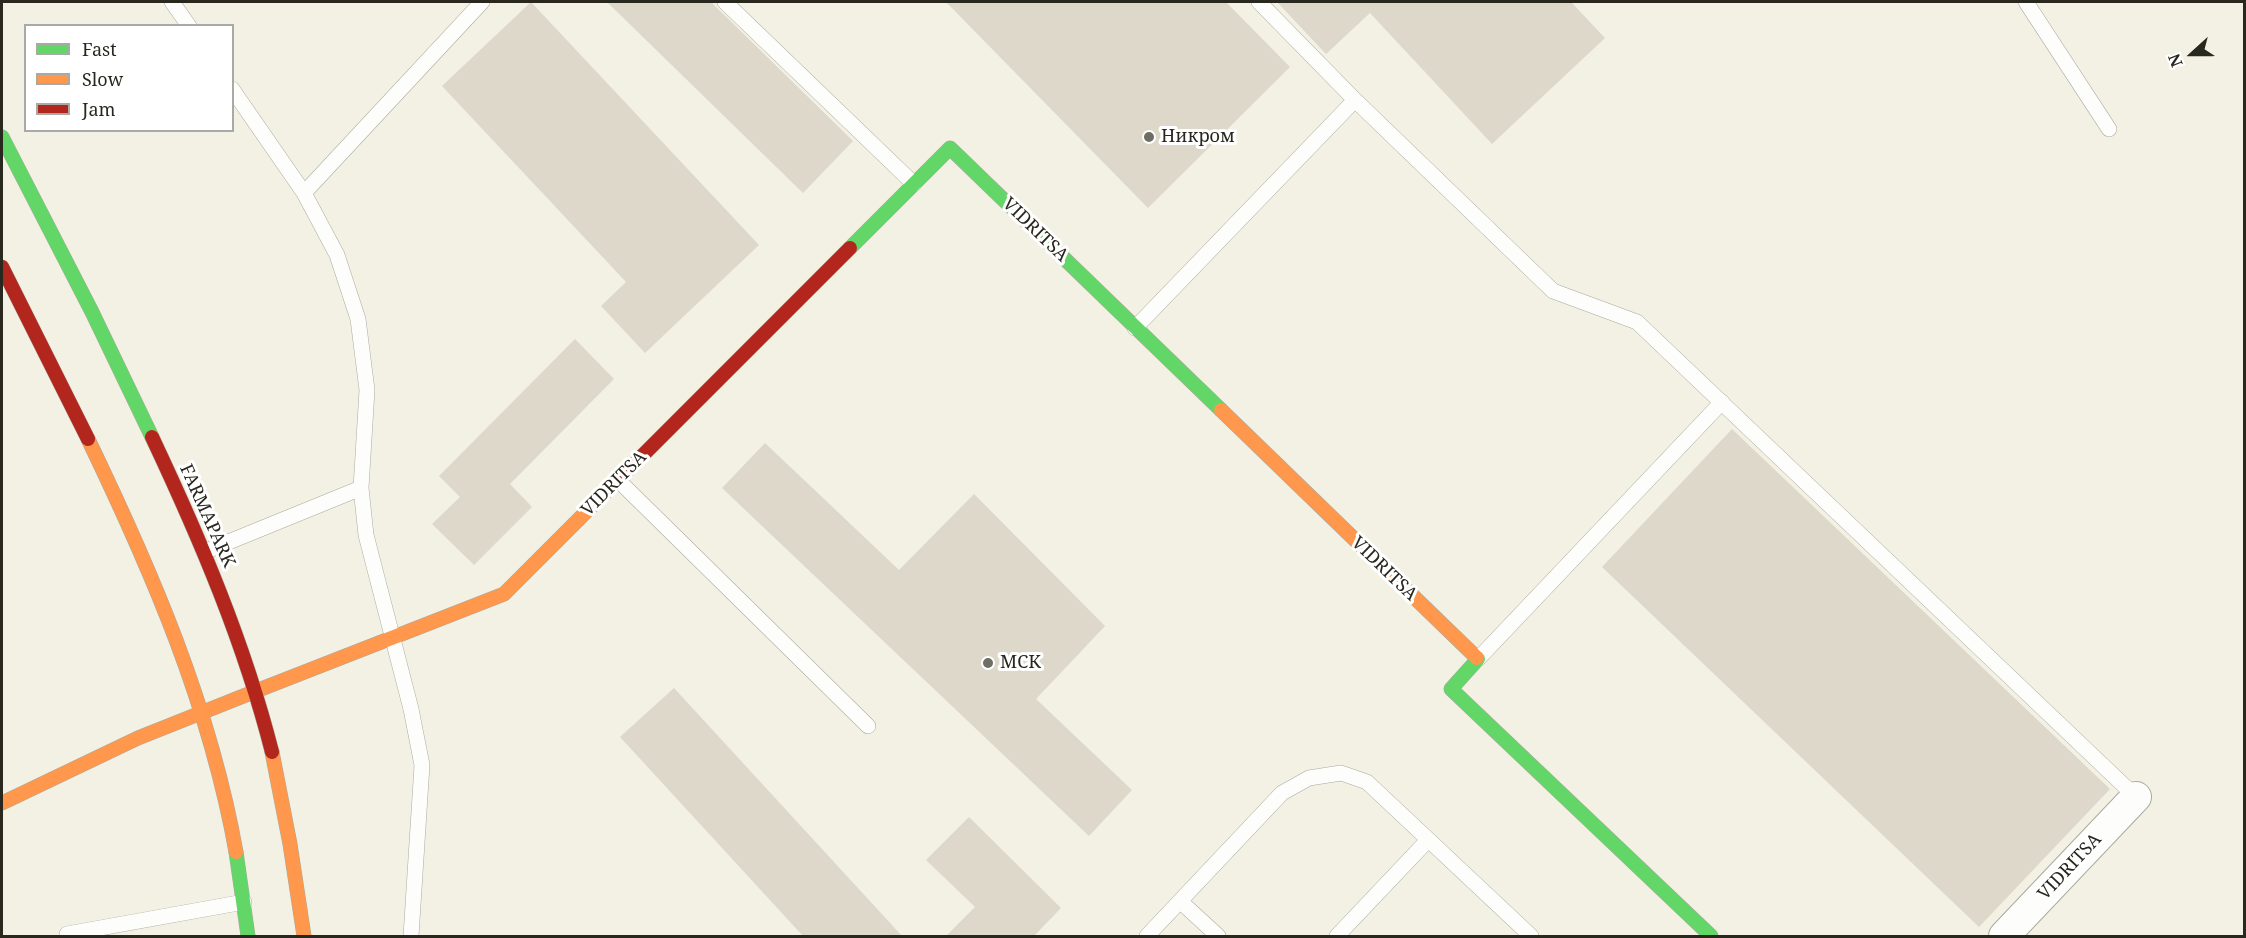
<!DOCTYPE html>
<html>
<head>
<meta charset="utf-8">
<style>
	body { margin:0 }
	#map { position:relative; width:2246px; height:938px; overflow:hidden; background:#f2f1e3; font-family:"Noto Serif",serif }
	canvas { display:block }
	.frame { position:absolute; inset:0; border:3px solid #29281f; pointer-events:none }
	.legend { position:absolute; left:24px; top:24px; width:210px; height:108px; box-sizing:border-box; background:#fff; border:2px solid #a9a9a5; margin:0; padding:8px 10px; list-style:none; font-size:18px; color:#29281f }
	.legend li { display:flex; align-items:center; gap:12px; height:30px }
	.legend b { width:30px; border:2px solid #a9a9a5 }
	.north { position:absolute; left:2162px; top:24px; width:60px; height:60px; -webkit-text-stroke:4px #fff; paint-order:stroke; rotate:249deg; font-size:16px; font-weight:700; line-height:24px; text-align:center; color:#29281f }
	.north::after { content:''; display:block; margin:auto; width:21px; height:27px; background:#29281f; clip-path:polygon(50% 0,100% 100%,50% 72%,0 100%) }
</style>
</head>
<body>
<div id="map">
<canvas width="2246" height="938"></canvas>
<div class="frame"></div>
<ul class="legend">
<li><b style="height:8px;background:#63d668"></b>Fast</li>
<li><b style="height:8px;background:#ff974d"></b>Slow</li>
<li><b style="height:8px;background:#b3261e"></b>Jam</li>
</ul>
<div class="north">N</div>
</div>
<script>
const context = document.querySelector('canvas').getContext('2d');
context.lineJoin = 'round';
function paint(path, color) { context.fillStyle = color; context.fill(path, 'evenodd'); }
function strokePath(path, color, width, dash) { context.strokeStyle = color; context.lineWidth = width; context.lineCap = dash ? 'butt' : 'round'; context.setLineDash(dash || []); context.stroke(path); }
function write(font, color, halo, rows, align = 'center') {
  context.font = font + ' "Noto Serif",serif'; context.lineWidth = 6; context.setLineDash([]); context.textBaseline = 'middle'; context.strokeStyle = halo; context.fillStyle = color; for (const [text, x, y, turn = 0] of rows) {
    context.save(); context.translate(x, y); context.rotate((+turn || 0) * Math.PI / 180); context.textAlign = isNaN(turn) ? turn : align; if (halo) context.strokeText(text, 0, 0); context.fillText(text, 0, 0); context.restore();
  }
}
paint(new Path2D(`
	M 531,2 L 759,245 L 645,353 L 601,306 L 626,282 L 442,86 Z
	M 607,2 L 711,2 L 853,141 L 803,193 Z
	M 946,2 L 1226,2 L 1290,67 L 1148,208 Z
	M 1277,2 L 1571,2 L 1605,38 L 1492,144 L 1370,13 L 1326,54 Z
	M 575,339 L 614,379 L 510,484 L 532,507 L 474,565 L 432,524 L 460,497 L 439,476 Z
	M 1732,429 L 2110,789 L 1979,927 L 1602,567 Z
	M 765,443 L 899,570 L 974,494 L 1105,626 L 1036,699 L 1132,790 L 1089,836 L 722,488 Z
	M 674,688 L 902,936 L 803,936 L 620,737 Z
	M 969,817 L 1061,908 L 1034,936 L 946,936 L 975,907 L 926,860 Z`), '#ded8ca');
const lane = new Path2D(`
	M 172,2 L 189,26
	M 725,2 L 914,184
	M 2026,2 L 2109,129
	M 232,89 L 304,193 L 337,255 L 358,319 L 367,390 L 361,488 L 366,535 L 411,709 L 422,765 L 411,936
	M 1355,100 L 1553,291 L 1637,322 L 2136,797
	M 304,193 L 482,2
	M 1135,328 L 1355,100 L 1259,2
	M 618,480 L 868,726
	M 204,552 L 361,488
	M 1478,659 L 1722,402
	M 1181,902 L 1218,936
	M 67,934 L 244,902
	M 1147,936 L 1282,793 L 1309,778 L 1341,773 L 1367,782 L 1531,936
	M 1337,936 L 1428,840`);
const street = new Path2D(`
	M 2004,936 L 2136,797`);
const fast = new Path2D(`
	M 2,137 L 92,312 L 152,437
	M 850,248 L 950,148 L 1221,410
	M 1477,658 L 1478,659 L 1451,689 L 1711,936
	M 236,852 L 248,936`);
const slow = new Path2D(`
	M 1221,410 L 1477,658
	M 88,439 C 152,572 210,706 236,852
	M 256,691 L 504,594 L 599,499
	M 272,752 L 290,844 L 304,936
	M 2,803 L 138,738 L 256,691`);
const jam = new Path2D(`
	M 2,267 L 88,439
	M 152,437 C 200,539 244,642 272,752
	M 599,499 L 850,248`);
strokePath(lane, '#aaaa9f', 16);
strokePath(street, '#aaaa9f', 32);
strokePath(fast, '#aaaa9f', 15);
strokePath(slow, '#aaaa9f', 15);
strokePath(jam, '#aaaa9f', 15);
strokePath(lane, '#fdfdfb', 15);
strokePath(street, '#fdfdfb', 30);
strokePath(fast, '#63d668', 14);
strokePath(slow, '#ff974d', 14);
strokePath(jam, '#b3261e', 14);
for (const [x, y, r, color] of [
	[1149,137,6,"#6f6e64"],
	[988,663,6,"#6f6e64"]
]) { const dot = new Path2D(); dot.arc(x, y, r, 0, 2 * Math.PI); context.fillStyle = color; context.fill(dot); strokePath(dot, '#fff', 2); }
write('18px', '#29281f', '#fff', [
	["Никром",1161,137],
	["МСК",1000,663]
], 'left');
write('18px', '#29281f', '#fff', [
	["VIDRITSA",1035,230,44],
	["VIDRITSA",614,484,-45],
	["FARMAPARK",207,516,66],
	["VIDRITSA",1384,569,44],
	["VIDRITSA",2070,867,-47]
]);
</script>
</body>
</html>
